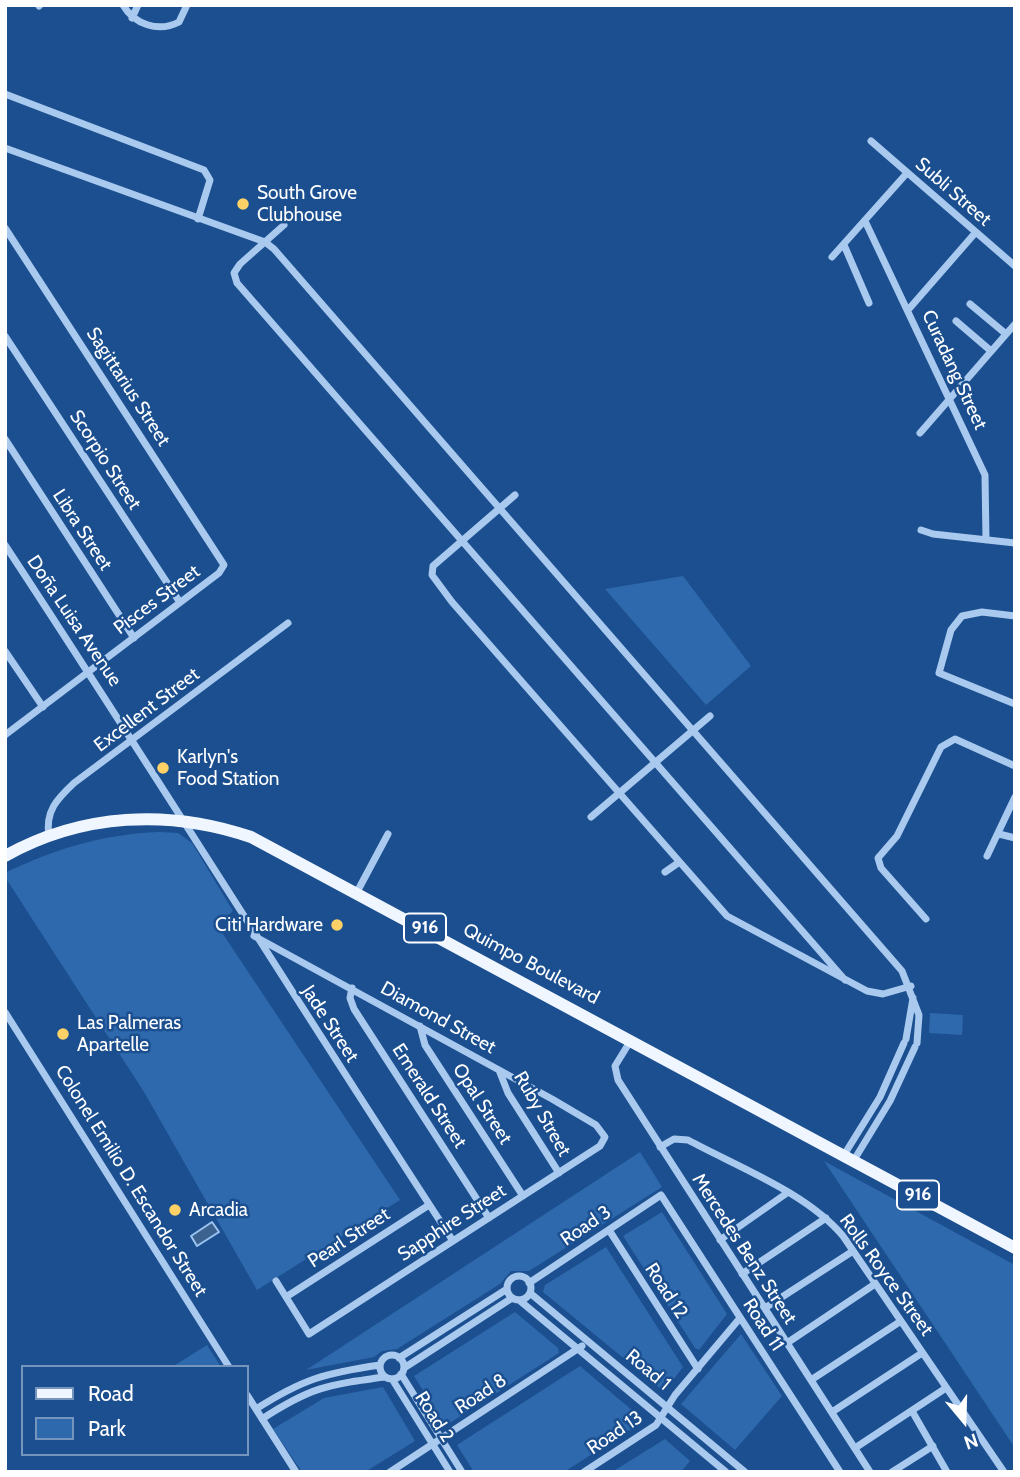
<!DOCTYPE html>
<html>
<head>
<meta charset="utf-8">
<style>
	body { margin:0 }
	#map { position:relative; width:1020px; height:1477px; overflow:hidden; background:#1b4f8f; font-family:Cabin,sans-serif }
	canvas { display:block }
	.frame { position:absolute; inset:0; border:7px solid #fff; pointer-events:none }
	.legend { position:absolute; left:21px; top:1365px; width:228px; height:91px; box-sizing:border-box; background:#1b4f8f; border:2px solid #7695bc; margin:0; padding:9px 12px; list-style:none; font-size:21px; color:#fff }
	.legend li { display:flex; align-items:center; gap:14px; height:35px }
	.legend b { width:35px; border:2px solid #7695bc }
	.north { position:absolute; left:929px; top:1386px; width:70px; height:70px; -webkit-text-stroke:5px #1b4f8f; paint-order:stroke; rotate:161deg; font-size:19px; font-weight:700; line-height:28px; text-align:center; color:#fff }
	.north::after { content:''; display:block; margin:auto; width:24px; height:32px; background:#fff; clip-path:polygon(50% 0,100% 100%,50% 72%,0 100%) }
</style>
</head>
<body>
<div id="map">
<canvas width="1020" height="1477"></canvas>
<div class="frame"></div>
<ul class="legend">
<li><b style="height:9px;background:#f0f6ff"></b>Road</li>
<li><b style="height:19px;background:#2e69ad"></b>Park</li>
</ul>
<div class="north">N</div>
</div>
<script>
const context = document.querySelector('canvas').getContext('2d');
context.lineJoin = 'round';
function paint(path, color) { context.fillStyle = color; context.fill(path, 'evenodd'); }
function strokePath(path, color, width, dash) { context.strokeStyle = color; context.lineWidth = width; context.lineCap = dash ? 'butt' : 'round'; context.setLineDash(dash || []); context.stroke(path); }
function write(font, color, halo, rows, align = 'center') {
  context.font = font + ' Cabin,sans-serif'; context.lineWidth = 5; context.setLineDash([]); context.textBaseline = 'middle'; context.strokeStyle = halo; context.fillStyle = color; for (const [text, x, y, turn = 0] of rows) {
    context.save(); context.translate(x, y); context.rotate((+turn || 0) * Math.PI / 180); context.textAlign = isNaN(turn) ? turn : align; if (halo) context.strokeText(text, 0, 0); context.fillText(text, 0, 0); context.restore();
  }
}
paint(new Path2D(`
	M 683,576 L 751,666 L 706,705 L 605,589 Z
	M 159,832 L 178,833 L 192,843 L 233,911 L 217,925 L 400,1200 L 257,1290 L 144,1092 L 5,877 L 5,873 C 54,849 104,834 159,832 Z
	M 930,1013 L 963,1015 L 962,1035 L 929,1033 Z
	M 640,1152 L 662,1187 L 529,1271 L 511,1271 L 500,1284 L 397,1349 L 382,1351 L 374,1357 L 306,1370 Z
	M 824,1161 L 1015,1265 L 1015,1448 Z
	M 662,1212 L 727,1314 L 699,1350 L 695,1348 L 623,1236 Z
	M 606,1247 L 683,1367 L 666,1389 L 661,1389 L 543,1292 L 545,1285 Z
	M 515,1312 L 558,1348 L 559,1353 L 445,1426 L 414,1376 Z
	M 741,1334 L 782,1396 L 735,1450 L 681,1404 Z
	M 207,1345 L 221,1367 L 172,1367 Z
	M 580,1366 L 640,1417 L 641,1423 L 564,1472 L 474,1472 L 457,1445 Z
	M 383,1387 L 415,1441 L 365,1472 L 302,1472 L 273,1429 L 324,1398 Z
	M 665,1439 L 690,1461 L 681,1472 L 612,1472 Z`), '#2e69ad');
const water = new Path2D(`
	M 212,1222 L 219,1232 L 197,1246 L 191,1236 Z`);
paint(water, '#3c6290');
strokePath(water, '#9cc4f0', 2);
strokePath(new Path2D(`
	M 123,5 C 134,24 158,33 179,22 L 187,5
	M 39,6 L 40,5
	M 132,18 L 138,5
	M 5,94 L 204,170 L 210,180 L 198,219
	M 871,141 L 1015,266
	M 5,148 L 265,242 L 274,249 L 902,971 L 919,1015 L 917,1043
	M 865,221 L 985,475 L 986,540
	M 284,225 L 240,264 L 234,273 L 237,283 L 845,980
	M 5,228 L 224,565 L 219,573 L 5,735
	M 844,245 L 869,303
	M 832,257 L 907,173
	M 970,304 L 1006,334
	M 908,310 L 976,232
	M 956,321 L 991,351
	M 5,336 L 179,601
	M 920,433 L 1015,324
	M 5,439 L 134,638
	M 515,495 L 433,566 L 432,575 L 452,602 L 727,916 L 867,991 L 883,994 L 911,986
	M 921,530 L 933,534 L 1015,543
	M 5,545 C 157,776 302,1010 453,1241
	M 1015,616 L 982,612 L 962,616 L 951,630 L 939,673 L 1015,704
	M 5,651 L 43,707
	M 591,817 L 710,716
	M 999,834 L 1015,838
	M 49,836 C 45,811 57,799 74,783 L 288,623
	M 987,856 L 1015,797
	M 665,872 L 678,863
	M 357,892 L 388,834
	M 926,919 L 881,868 L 878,858 L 897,836 L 941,747 L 955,739 L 1015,766
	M 254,936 L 552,1099 L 596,1125 L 605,1137 L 600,1146 L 309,1334 L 276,1281
	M 352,988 L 350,998 L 354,1009 L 489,1218
	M 5,1012 L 229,1367
	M 420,1026 L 425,1045 L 523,1196
	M 906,1039 L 913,998
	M 631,1040 L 615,1066 L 618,1080 L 870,1472
	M 499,1070 L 508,1093 L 559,1173
	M 660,1147 L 674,1139 L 688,1140 C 738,1167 807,1193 843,1236 L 1004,1472
	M 844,1155 L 880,1097 L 904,1043
	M 854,1160 L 890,1101 L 915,1047
	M 609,1230 L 698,1369
	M 720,1240 L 787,1193
	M 742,1274 L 826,1218
	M507 1288a12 12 0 1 1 24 0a12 12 0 1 1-24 0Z
	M 529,1283 L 661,1195 L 840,1472
	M 530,1293 L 745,1472
	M 286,1297 L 429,1205
	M 519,1300 L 726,1472
	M 765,1308 L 853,1251
	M 787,1343 L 875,1284
	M380 1367a12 12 0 1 1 24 0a12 12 0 1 1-24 0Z
	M 399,1358 L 507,1289
	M 404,1368 L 512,1298
	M 401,1374 L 462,1472
	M 392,1379 L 450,1472
	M 811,1380 L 901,1321
	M 247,1395 L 296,1472
	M 256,1409 C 303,1379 325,1373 380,1365
	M 912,1411 L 947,1472
	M 832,1412 L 922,1353
	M 262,1419 C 311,1387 327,1385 384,1377
	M 855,1448 L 946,1388
	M 390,1472 L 582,1346
	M 584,1472 L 656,1425 L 675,1395 L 740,1318
	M 892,1472 L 933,1446`), '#a9c9ee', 7);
strokePath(new Path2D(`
	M 5,856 C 82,813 169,809 251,837 L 1015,1248`), '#f0f6ff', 12);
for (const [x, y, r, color] of [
	[243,204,7,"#ffd166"],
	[163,768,7,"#ffd166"],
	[337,925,7,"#ffd166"],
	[63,1034,7,"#ffd166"],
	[175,1210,7,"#ffd166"]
]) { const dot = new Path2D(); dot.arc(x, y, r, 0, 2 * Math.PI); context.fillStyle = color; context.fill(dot); strokePath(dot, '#1b4f8f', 2.5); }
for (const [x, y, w] of [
	[425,928,42],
	[918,1195,42]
]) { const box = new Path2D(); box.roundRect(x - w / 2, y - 14.5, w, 29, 5); context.fillStyle = '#1b4f8f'; context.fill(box); strokePath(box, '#fff', 2); }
write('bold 18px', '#fff', null, [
	["916",425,928],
	["916",918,1195]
]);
write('19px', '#fff', '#1b4f8f', [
	["Subli Street",953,192,41],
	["Curadang Street",954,370,65],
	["Sagittarius Street",128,387,57],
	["Scorpio Street",105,460,57],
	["Libra Street",82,530,57],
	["Pisces Street",157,600,-37],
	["Doña Luisa Avenue",74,621,56],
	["Excellent Street",147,710,-37],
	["Quimpo Boulevard",531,964,28],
	["Diamond Street",438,1018,29],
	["Jade Street",330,1024,57],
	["Emerald Street",429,1096,57],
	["Opal Street",482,1104,57],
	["Ruby Street",542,1114,60],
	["Colonel Emilio D. Escandor Street",131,1181,58],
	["Sapphire Street",452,1223,-33],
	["Road 3",586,1226,-34],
	["Pearl Street",349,1238,-33],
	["Mercedes Benz Street",744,1249,57],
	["Rolls Royce Street",886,1275,54],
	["Road 12",666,1291,57],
	["Road 11",763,1325,57],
	["Road 1",648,1370,40],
	["Road 8",481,1394,-33],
	["Road 2",434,1417,58],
	["Road 13",615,1433,-34]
]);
write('19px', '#fff', '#1b4f8f', [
	["South Grove",257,193],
	["Clubhouse",257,215],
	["Karlyn's",177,757],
	["Food Station",177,779],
	["Citi Hardware",323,925,"right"],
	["Las Palmeras",77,1023],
	["Apartelle",77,1045],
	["Arcadia",189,1210]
], 'left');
</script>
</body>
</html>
